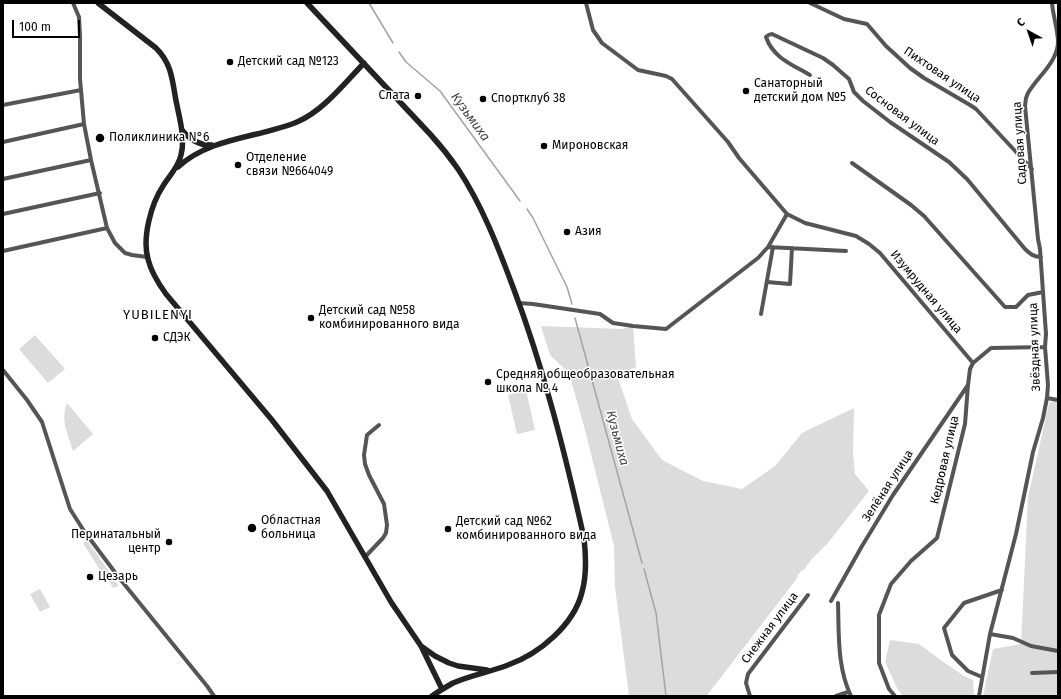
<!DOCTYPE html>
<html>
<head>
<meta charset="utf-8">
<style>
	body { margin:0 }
	#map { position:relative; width:1061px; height:699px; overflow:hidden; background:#fff; font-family:"Fira Sans",sans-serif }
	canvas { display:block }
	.frame { position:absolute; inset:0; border:4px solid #000; pointer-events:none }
	.north { position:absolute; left:1009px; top:12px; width:40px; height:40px; -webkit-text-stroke:3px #fff; paint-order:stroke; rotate:320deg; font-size:11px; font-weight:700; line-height:16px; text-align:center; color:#000 }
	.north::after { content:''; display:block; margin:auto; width:14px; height:18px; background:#000; clip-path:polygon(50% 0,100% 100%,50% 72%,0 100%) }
	.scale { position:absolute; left:12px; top:20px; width:68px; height:18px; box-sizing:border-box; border:2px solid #000; border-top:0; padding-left:5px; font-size:12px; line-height:14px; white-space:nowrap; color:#000; -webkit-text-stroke:3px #fff; paint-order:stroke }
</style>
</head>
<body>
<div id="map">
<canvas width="1061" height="699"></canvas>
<div class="frame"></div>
<div class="north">С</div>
<div class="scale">100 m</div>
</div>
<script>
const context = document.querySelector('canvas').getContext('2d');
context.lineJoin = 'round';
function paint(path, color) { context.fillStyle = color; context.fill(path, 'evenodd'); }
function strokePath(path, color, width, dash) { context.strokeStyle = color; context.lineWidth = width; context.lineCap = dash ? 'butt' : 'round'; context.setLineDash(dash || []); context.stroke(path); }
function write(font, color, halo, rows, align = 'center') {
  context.font = font + ' "Fira Sans",sans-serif'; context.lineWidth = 3; context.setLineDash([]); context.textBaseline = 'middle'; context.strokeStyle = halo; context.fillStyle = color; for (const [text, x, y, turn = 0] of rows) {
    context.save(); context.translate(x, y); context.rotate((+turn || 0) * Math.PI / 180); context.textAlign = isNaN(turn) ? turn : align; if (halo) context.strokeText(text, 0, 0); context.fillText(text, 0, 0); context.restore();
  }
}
paint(new Path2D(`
	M 541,326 L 622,329 L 633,326 L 636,367 L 617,375 L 632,419 L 662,460 L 703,481 L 742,489 L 775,466 L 802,433 L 854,408 L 853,453 L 855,474 L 869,491 L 827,544 L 811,560 L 803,571 L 802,570 L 797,576 L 798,577 L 708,694 L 708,696 L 629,696 L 615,587 L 614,546 L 585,430 L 569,373 L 550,355 Z
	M 35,335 L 65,369 L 48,383 L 19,349 Z
	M 526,390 L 535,430 L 517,434 L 508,395 Z
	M 1058,399 L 1058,696 L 983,696 L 993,649 L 1021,644 L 1028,497 L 1049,403 Z
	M 67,403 L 93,434 L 73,451 C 68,434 60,420 67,403 Z
	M 87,540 L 119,586 L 113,588 L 107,577 L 105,578 L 83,543 Z
	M 40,589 L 50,607 L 40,612 L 30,594 Z
	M 890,640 L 919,644 L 942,661 L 964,676 L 973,680 L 974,696 L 903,696 L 898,690 L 885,662 Z`), '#dcdcdc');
strokePath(new Path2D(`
	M 369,3 L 393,43
	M 399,52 L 406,62 L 440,91 L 520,201
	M 527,209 L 533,218 L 567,287 L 572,304
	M 575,318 L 642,563
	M 644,569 L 656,613 L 666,696`), '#a3a3a3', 1.5);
strokePath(new Path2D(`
	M 73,3 L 79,17 L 80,36 L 80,79 L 84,124 L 91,160 L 107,228 L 115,243 L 125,253 L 132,255 L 147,257
	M 586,3 L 593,30 L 602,43 L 638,70 L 666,76 L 672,79 L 728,142 L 739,158 L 787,214 L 805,223 L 856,236 L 869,244 L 880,253 L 973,363
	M 810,3 L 844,19 L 867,24 L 886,46 L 910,68 L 924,78 L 970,105 L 976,109 L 1032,169
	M 810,75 C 793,65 773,58 766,37 C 768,35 769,34 772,34 L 823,58 L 833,65 L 849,79 L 854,92 L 863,101 L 890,122 L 949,162 L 967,179 L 1025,249 C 1030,254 1034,257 1041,257
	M 3,105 L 81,90
	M 3,142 L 84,124
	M 852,163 L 911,205 L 924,216 L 1005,307 L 1016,307 L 1028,295 L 1043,292 L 1046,334 L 1045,347 L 1048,385 L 1047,398 L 1043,418 L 1033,452 L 1016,534 L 990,634 L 979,696
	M 3,179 L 91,160
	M 3,214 L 100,193
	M 768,247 L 846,251
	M 3,251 L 107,228
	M 767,282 L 790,284 L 792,248
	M 1043,292 L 1040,249 L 1038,239 L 1025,106 L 1026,98 L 1028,93 C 1038,76 1059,61 1058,40 C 1057,27 1053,15 1052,3
	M 519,303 L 533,304 L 600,314 L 613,323 L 633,326 L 666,329 L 758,258 L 768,247 L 787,214
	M 761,314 L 773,247
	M 3,370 L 27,400 L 42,422 L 70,509 L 84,531 L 120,579 L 207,686 L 214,696
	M 1047,398 L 1058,400
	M 365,557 L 383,538 L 386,533 L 387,525 L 384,504 L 369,475 L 365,464 L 364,455 L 367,435 L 379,425
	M 831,601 L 862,546 L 893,495 L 968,385
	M 838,603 C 839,634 837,667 851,696
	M 990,634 L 1013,638 L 1031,646 L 1058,651
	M 1032,673 L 1058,672
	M 982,677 L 968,671 L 952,655 L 944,628 L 964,603 L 1002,590
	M 750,696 L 746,683 L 748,674 L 808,595
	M 836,696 L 848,692
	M 895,696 L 889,689 L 879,663 L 879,615 L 891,584 L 911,561 L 937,538 L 965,424 L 968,385 L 970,369 L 973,363 L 991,348 L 1045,347`), '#555', 4);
strokePath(new Path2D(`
	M 98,3 L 156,48 C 170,62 172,76 175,95 C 178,114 186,136 181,155 C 178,168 169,176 163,186 C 151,204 142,238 148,259 C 151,272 158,283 166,294 L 272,420 L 327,491 L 391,602 L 421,646 L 435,656 L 449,663 L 458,666 L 487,670
	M 307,3 L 430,134 C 440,145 449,156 458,169 C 482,205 498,247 513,287 C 544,369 565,453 584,538 C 586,556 587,575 582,592 C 574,625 539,654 508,665 C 490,672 471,675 453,683 C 446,687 439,691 432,696
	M 182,130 C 189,139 200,146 212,145
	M 178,167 C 211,137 258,138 297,122 C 323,111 345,83 364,63
	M 422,648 L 442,689`), '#222', 5.5);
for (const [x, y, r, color] of [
	[230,62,4,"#000"],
	[746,91,4,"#000"],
	[418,96,4,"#000"],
	[483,99,4,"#000"],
	[100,138,5,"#000"],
	[544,146,4,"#000"],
	[238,165,4,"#000"],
	[567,232,4,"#000"],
	[311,318,4,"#000"],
	[155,338,4,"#000"],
	[488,382,4,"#000"],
	[252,528,5,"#000"],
	[448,529,4,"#000"],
	[169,542,4,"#000"],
	[90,577,4,"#000"]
]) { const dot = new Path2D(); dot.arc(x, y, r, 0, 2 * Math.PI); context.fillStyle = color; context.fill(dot); strokePath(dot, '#fff', 1.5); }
write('12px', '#000', '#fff', [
	["Детский сад №123",238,62],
	["Санаторный",754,84],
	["детский дом №5",754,98],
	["Слата",410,96,"right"],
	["Спортклуб 38",491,99],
	["Поликлиника N°6",109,138],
	["Мироновская",552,146],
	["Отделение",246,158],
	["связи №664049",246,172],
	["Азия",575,232],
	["Детский сад №58",319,311],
	["комбинированного вида",319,325],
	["СДЭК",163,338],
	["Средняя общеобразовательная",496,375],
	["школа № 4",496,389],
	["Областная",261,521],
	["больница",261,535],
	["Детский сад №62",456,522],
	["комбинированного вида",456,536],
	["Перинатальный",161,535,"right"],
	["центр",161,549,"right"],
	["Цезарь",98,577]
], 'left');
write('12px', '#000', '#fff', [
	["Пихтовая улица",942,75,34],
	["Сосновая улица",902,116,37],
	["Садовая улица",1020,143,-94],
	["Изумрудная улица",926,292,50],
	["Звёздная улица",1035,347,-92],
	["Кедровая улица",945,460,-77],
	["Зелёная улица",888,486,-57],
	["Снежная улица",770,628,-53]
]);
write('italic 13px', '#444', '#fff', [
	["Кузьмиха",470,117,54],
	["Кузьмиха",617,438,75]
]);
context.letterSpacing = '1px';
write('13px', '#000', '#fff', [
	["YUBILENYI",158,315]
]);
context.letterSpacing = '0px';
</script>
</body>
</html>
